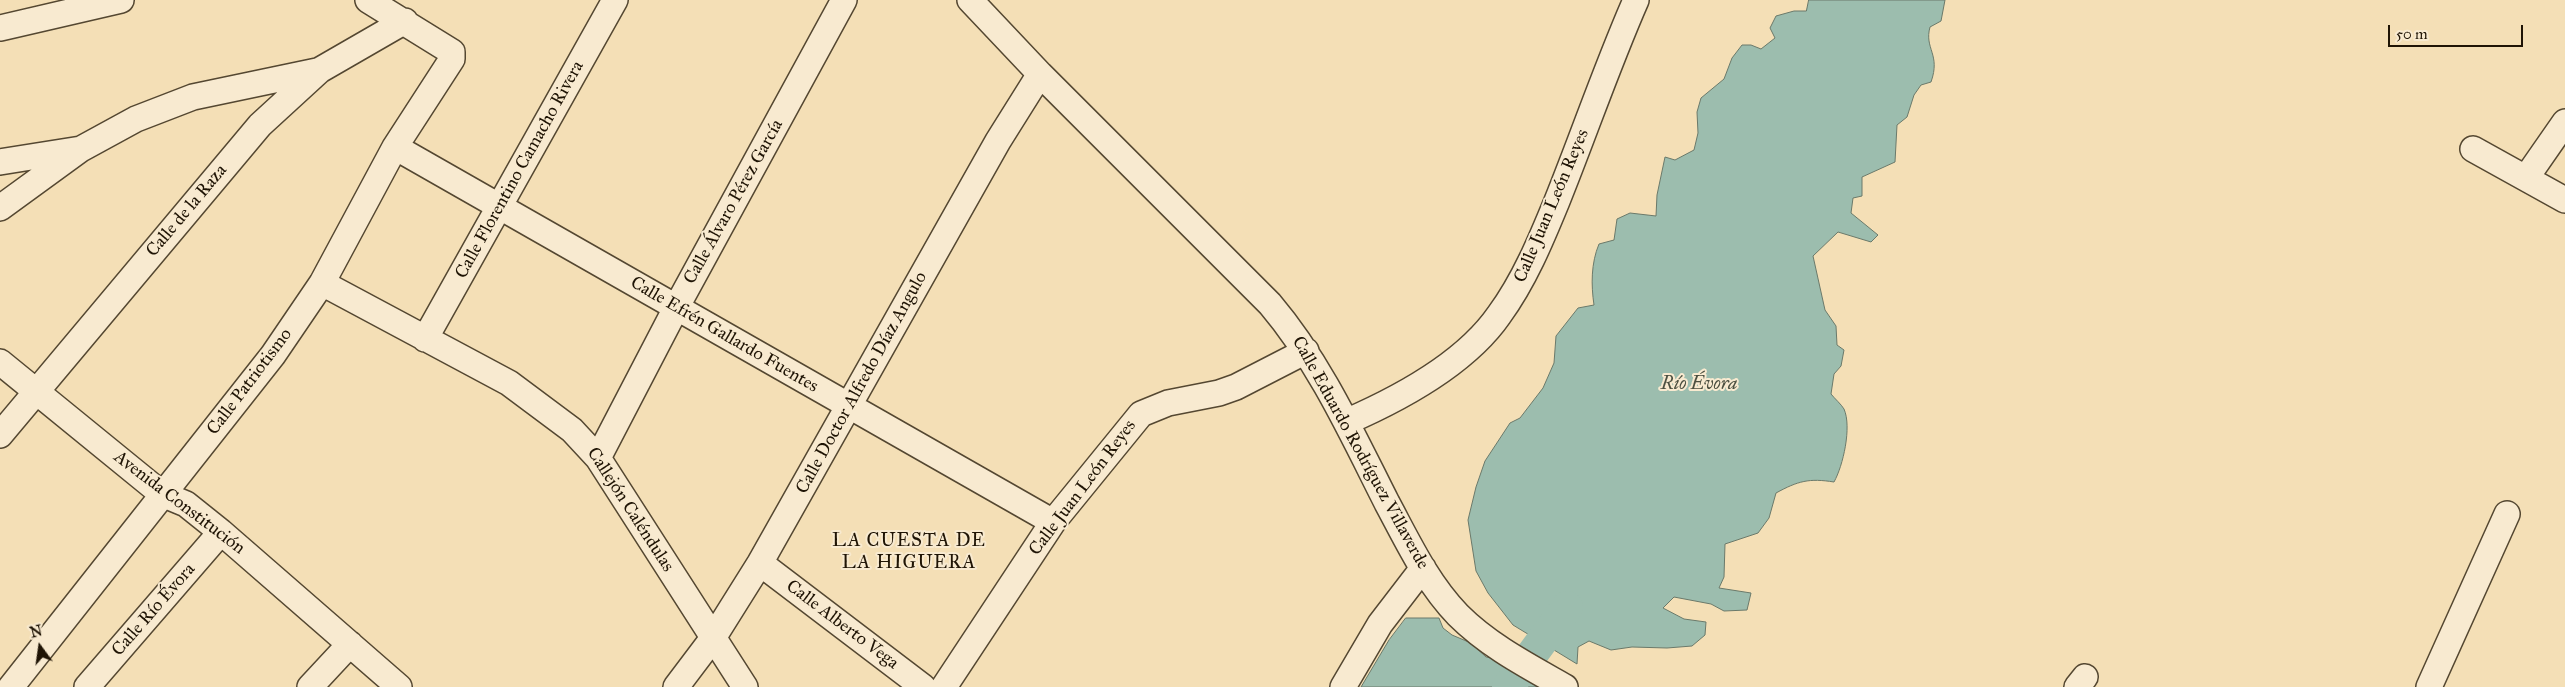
<!DOCTYPE html>
<html>
<head>
<meta charset="utf-8">
<style>
	body { margin:0 }
	#map { position:relative; width:2565px; height:687px; overflow:hidden; background:#f4dfb6; font-family:"IM FELL Great Primer",serif }
	canvas { display:block }
	.north { position:absolute; left:15px; top:622px; width:50px; height:50px; -webkit-text-stroke:4px #f8ead0; paint-order:stroke; rotate:346deg; font-size:14px; font-weight:700; line-height:20px; text-align:center; color:#1f1405 }
	.north::after { content:''; display:block; margin:auto; width:18px; height:22px; background:#1f1405; clip-path:polygon(50% 0,100% 100%,50% 72%,0 100%) }
	.scale { position:absolute; left:2388px; top:25px; width:135px; height:22px; box-sizing:border-box; border:2px solid #1f1405; border-top:0; padding-left:6px; font-size:15px; line-height:18px; white-space:nowrap; color:#1f1405; -webkit-text-stroke:4px #f8ead0; paint-order:stroke }
</style>
</head>
<body>
<div id="map">
<canvas width="2565" height="687"></canvas>
<div class="north">N</div>
<div class="scale">50 m</div>
</div>
<script>
const context = document.querySelector('canvas').getContext('2d');
context.lineJoin = 'round';
function paint(path, color) { context.fillStyle = color; context.fill(path, 'evenodd'); }
function strokePath(path, color, width, dash) { context.strokeStyle = color; context.lineWidth = width; context.lineCap = dash ? 'butt' : 'round'; context.setLineDash(dash || []); context.stroke(path); }
function write(font, color, halo, rows, align = 'center') {
  context.font = font + ' "IM FELL Great Primer",serif'; context.lineWidth = 4; context.setLineDash([]); context.textBaseline = 'middle'; context.strokeStyle = halo; context.fillStyle = color; for (const [text, x, y, turn = 0] of rows) {
    context.save(); context.translate(x, y); context.rotate((+turn || 0) * Math.PI / 180); context.textAlign = isNaN(turn) ? turn : align; if (halo) context.strokeText(text, 0, 0); context.fillText(text, 0, 0); context.restore();
  }
}
const water = new Path2D(`
	M 1809,0 L 1945,0 L 1941,21 L 1930,27 C 1924,49 1941,54 1931,82 L 1921,85 L 1914,95 L 1907,117 L 1897,125 L 1895,162 L 1862,177 L 1862,196 L 1853,198 L 1851,213 L 1878,235 L 1871,242 L 1838,232 L 1813,256 L 1825,310 L 1836,326 L 1837,345 L 1844,350 L 1841,366 L 1834,374 L 1831,394 C 1835,399 1841,404 1844,409 C 1852,427 1843,466 1834,482 C 1809,478 1798,481 1776,493 L 1769,518 L 1758,533 L 1725,544 L 1724,577 L 1719,588 L 1751,593 L 1747,610 L 1724,611 L 1711,604 L 1674,597 L 1663,608 L 1684,619 L 1706,622 L 1705,635 L 1692,646 L 1667,648 L 1632,647 L 1611,650 L 1589,641 L 1578,647 L 1577,664 L 1513,625 L 1488,593 L 1476,571 L 1468,520 L 1476,487 L 1485,461 L 1510,423 L 1520,418 L 1543,388 L 1554,363 L 1556,336 L 1578,308 L 1594,305 C 1591,285 1591,263 1599,244 L 1614,240 L 1617,219 L 1630,213 L 1656,216 L 1657,195 L 1665,157 L 1675,160 L 1694,150 L 1698,133 L 1697,112 L 1701,98 L 1724,79 L 1732,58 L 1742,45 L 1751,45 L 1761,49 L 1775,38 L 1770,28 L 1776,16 L 1794,11 L 1806,11 Z
	M 1406,618 L 1439,618 L 1443,628 L 1452,635 L 1471,643 L 1486,657 L 1499,659 L 1539,687 L 1361,687 L 1389,640 Z`);
paint(water, '#9cbdae');
strokePath(water, '#6a796a', 1);
strokePath(new Path2D(`
	M 1508,687 L 1567,607`), '#9cbdae', 32);
const minor = new Path2D(`
	M 970,0 L 1040,74 L 1270,304 C 1320,363 1352,434 1387,503 C 1408,542 1427,583 1458,615 C 1489,646 1528,666 1565,687
	M 0,28 L 121,0
	M 395,147 L 1053,522
	M 2473,149 L 2565,200
	M 0,162 L 81,149 L 136,119 L 193,97 L 317,71
	M 2526,178 L 2565,122
	M 0,208 L 81,149
	M 322,283 L 509,383 L 572,430 L 598,458 L 745,687
	M 425,339 L 615,0
	M 0,362 L 162,494 L 186,504 L 221,532 L 399,687
	M 1346,422 C 1399,399 1465,364 1499,315 C 1524,281 1541,240 1557,201 C 1584,134 1607,66 1636,0
	M 0,435 L 260,125 L 320,70 L 405,21
	M 598,458 L 676,308 L 844,0
	M 760,563 L 923,687
	M 11,687 L 273,355 L 322,283 L 395,147 L 452,59 L 452,52 L 368,0
	M 87,687 L 221,532
	M 310,687 L 350,644
	M 676,687 L 713,638 L 760,563 L 998,141 L 1040,74
	M 944,687 L 1053,522 L 1141,414 L 1168,403 L 1219,393 L 1236,387 L 1306,351
	M 1343,687 L 1380,624 L 1423,568
	M 2077,687 L 2085,677
	M 2429,687 L 2507,514`);
strokePath(minor, '#544731', 28);
strokePath(minor, '#f8ead0', 25);
write('18px', '#1f1405', '#f8ead0', [
	["Calle Florentino Camacho Rivera",520,170,-61],
	["Calle Álvaro Pérez García",734,202,-61],
	["Calle Juan León Reyes",1552,206,-67],
	["Calle de la Raza",187,211,-50],
	["Calle Efrén Gallardo Fuentes",724,335,30],
	["Calle Patriotismo",250,382,-53],
	["Calle Doctor Alfredo Díaz Angulo",862,383,-61],
	["Calle Eduardo Rodríguez Villaverde",1360,453,61],
	["Calle Juan León Reyes",1083,488,-53],
	["Avenida Constitución",179,503,37],
	["Callejón Caléndulas",630,510,57],
	["Calle Río Évora",154,610,-49],
	["Calle Alberto Vega",842,625,37]
]);
write('italic 19px', '#4b4f40', '#f8ead0', [
	["Río Évora",1699,384]
]);
context.letterSpacing = '1px';
write('19px', '#1f1405', '#f8ead0', [
	["LA CUESTA DE",909,541],
	["LA HIGUERA",909,563]
]);
context.letterSpacing = '0px';
</script>
</body>
</html>
